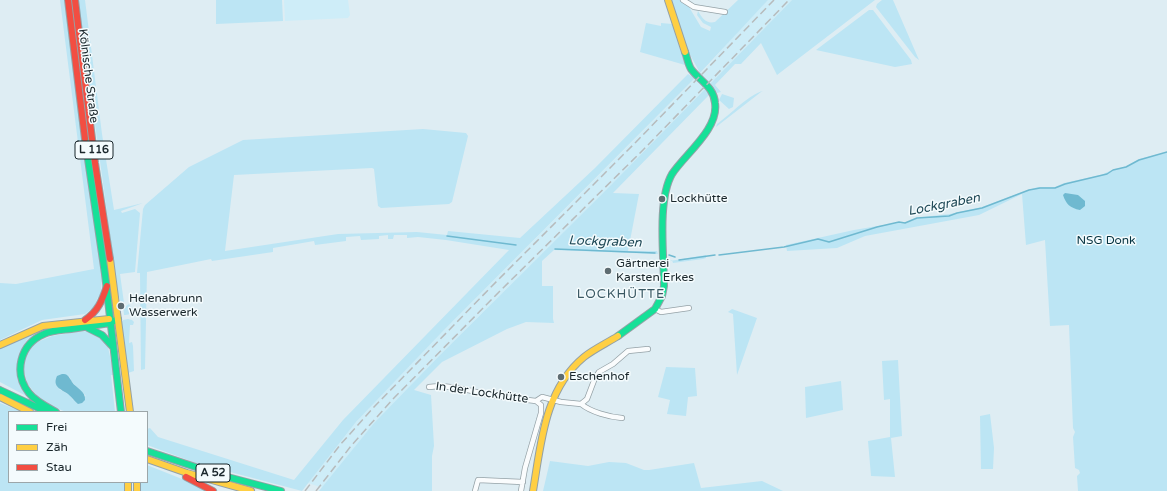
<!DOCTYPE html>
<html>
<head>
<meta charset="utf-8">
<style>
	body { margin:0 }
	#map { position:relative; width:1167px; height:491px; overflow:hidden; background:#deedf3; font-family:"Varela Round",sans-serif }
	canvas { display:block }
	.legend { position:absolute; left:8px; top:411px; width:140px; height:72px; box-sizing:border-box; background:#f4fbfd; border:1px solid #9ca6a9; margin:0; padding:5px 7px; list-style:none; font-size:12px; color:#19262b }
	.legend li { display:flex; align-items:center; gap:8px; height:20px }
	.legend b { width:20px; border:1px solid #9ca6a9 }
</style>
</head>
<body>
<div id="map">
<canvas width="1167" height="491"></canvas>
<ul class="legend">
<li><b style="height:5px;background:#16e098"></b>Frei</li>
<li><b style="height:5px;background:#ffcf43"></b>Zäh</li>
<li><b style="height:5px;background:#f24e42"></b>Stau</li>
</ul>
</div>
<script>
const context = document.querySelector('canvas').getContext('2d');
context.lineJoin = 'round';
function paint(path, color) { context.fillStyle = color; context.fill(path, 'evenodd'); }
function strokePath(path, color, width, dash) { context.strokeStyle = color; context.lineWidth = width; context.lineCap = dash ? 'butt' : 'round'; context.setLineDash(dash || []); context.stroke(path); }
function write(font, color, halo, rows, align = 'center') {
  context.font = font + ' "Varela Round",sans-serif'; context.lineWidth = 3; context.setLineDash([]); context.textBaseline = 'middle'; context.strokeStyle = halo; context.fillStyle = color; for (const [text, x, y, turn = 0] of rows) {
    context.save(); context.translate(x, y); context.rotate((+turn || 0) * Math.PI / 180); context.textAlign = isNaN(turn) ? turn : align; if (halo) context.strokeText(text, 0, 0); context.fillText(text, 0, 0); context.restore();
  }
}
paint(new Path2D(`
	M 284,0 L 348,0 L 350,15 L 348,18 L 285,21 Z
	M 768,0 L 792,0 L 606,190 L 441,354 L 374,423 L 323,488 L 308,483 L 356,422 L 444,330 L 709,65 L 737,32 Z`), '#ceedf8');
paint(new Path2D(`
	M 60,0 L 64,0 L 102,276 L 100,303 L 98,297 L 94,307 L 85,314 L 42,320 L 0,340 L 0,283 L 16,284 L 94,269 Z
	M 78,0 L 85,0 L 102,134 L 114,210 L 143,203 L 121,211 L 122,213 L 135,209 L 140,213 L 135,272 L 120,274 L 124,303 L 126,306 L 129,304 L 133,310 C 132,314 128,315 124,315 L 123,303 L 121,303 L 118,293 Z
	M 216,0 L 282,0 L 283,21 L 216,24 Z
	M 671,0 L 680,0 L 689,7 L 701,27 L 710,31 L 711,27 L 703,23 L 697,15 L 698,11 C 702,18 706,24 715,22 L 738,0 L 768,0 L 700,73 L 688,51 Z
	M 792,0 L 875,0 L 777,75 L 761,43 L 741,64 L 735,64 L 715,85 L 721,92 L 717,93 L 709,85 Z
	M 882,0 L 893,0 L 919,60 L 915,57 L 876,7 L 877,4 Z
	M 869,10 L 873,10 L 911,60 L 912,64 L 895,67 L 816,50 Z
	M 646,23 L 661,26 L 661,23 L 672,24 L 685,65 L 640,52 Z
	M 688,74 L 695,78 L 444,330 L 356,422 L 302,491 L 196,463 L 147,445 L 147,429 L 150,428 L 158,437 L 294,480 L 343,420 L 509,250 L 446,240 L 418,237 L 407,238 L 407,235 L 394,235 L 393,239 L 388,239 L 388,235 L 379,236 L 379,239 L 361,240 L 360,236 L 346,237 L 346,241 L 315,245 L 314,241 L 273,248 L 273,252 L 212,261 L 211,259 L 147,272 L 145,369 L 141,370 L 140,273 L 137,273 L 143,209 L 145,205 L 189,167 L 243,140 L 423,129 L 466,133 L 468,136 L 452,202 L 449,204 L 381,208 L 378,206 L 374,169 L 372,168 L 234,175 L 225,251 L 338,234 L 417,232 L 447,235 L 448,231 L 520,238 L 595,168 Z
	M 706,88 L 709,95 L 613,193 L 639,194 L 628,251 L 657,251 L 658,254 L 554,250 L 542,261 L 542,286 L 553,286 L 553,319 L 554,323 L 526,322 L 507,329 L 442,362 L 414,390 L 431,395 L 434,446 L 432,456 L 432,491 L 319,491 L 374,423 L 441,354 L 606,190 Z
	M 763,91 L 761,92 L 716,127 L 717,124 C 730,115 749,94 763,91 Z
	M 722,94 L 734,98 L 733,107 L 729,109 L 719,100 Z
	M 1167,152 L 1167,491 L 1078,491 L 1077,476 L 1080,473 L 1079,470 L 1075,468 L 1073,437 L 1075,432 L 1073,428 L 1069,325 L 1050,326 L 1045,240 L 1026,245 L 1022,194 L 979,215 L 865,236 L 837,248 L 787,251 L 786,245 L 854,230 L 901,222 L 907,222 L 922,217 L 950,214 L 982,207 L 1025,191 L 1038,187 L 1055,187 L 1064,183 L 1101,175 L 1112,170 L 1127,166 L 1139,159 Z
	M 706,255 L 706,258 L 703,259 L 673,263 L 672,260 L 670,261 Z
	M 732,309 L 757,318 L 737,375 L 733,314 L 728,312 Z
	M 128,319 L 132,320 L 134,322 L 133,325 L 130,325 L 129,343 L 132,342 L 133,346 L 134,371 L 128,373 L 121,323 L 123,320 Z
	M 45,329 L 27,340 L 20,354 L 17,365 L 30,398 L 0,382 L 0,348 Z
	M 87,331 L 107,341 C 109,353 112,363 113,375 L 111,375 L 115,412 L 66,412 L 56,408 L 37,396 L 27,383 L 23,366 L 28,350 L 35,343 L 52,336 L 76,332 ZM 69,376 L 72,382 L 86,396 L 73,400 L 70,395 L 59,389 Z
	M 898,360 L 902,436 L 891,438 L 895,477 L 871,476 L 868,441 L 890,437 L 890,399 L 884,400 L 882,361 Z
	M 666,367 L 695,368 L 697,396 L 688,397 L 686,416 L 667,414 L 670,400 L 658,397 Z
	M 841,381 L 843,410 L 806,418 L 805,387 Z
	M 0,403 L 22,412 L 9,412 L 9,482 L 125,482 L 125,491 L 0,491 Z
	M 990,414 L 994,448 L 993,469 L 981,469 L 980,416 Z
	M 550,461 L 588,466 L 609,462 L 626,463 L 644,470 L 649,470 L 694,463 L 701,488 L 762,481 L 783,491 L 543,491 Z
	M 147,465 L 192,483 L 206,491 L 140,491 L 139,482 L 147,482 Z`), '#bce5f4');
paint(new Path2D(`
	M 1065,193 L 1078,195 L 1085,201 L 1085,206 L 1080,210 C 1070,208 1066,204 1063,195 Z
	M 62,374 C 65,374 66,374 68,376 C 69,377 71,380 72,382 C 76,388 86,391 85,400 L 82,403 L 78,404 C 74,401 72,397 68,394 C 61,389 52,387 57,376 Z`), '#6fb9d0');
strokePath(new Path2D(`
	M 447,236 L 516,245
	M 555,249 L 655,253
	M 669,255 L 675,257
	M 719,255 L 784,247 L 818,239 L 829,242 L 877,227 L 899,222 L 905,223 L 917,218 L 949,216 L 957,213 L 982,208 L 1029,190 L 1040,188 L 1055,188 L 1065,184 L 1107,174 L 1113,170 L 1126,167 L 1139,160 L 1167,152
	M 679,260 L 715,255`), '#6fb9d0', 1.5);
const street = new Path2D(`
	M 683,0 L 694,7 L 725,12
	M 655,309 L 661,312 L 689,308
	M 429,387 C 448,384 467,390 485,394 C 502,397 519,399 536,401 L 542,397 L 561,402 L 581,404 L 587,399 L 595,378 L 599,372 L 613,364 L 628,351 L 648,349
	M 581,404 C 591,412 609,417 622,418
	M 475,491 L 478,480 L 523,482
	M 521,491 L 525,468 L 541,413 L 541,405 L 536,401`);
const fast = new Path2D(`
	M 85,139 L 105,274 L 121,412
	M 88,328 L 102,335 L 113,347
	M 618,336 L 655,309 L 662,296 L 664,286 C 664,256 657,200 672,174 C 685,154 719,129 715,103 C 714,87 700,81 691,69 C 688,64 687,57 685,52
	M 0,390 L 47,412
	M 56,412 C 47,407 35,401 29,393 C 13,373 20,344 44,334 C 52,330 62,330 71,329 C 84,327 97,325 110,323 L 118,319
	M 147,451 L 220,475 L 281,491`);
const slow = new Path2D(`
	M 668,0 L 685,52
	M 110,259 L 130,412
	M 0,345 L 43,326 L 109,319
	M 0,397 L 30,412
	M 147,459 L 187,473 L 251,491
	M 128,482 L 128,491
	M 137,482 L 137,491
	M 533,491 C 541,444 544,390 584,357 C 594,349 607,343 618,336`);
const jam = new Path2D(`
	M 68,0 L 85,139
	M 75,0 L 95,163 L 110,259
	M 85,320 C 98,311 102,301 107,286
	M 186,477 L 213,491`);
strokePath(street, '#94a1a6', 6);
strokePath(fast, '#94a1a6', 8);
strokePath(slow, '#94a1a6', 8);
strokePath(jam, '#94a1a6', 8);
strokePath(street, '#fafcfd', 4.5);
strokePath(fast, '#16e098', 6);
strokePath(slow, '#ffcf43', 6);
strokePath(jam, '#f24e42', 6);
strokePath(new Path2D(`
	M 305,491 L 340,445 L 374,407 L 492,286 L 636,142 L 774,0
	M 316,491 L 351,446 L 393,399 L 499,292 L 643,150 L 789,0`), '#b7bbbc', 1.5, [8, 4]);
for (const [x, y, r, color] of [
	[662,199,4,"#5e6c71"],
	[608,271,4,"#5e6c71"],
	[121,306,4,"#5e6c71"],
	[561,377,4,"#5e6c71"]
]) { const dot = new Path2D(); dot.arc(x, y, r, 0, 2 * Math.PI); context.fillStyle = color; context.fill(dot); strokePath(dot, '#f4fbfd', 1.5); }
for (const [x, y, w] of [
	[94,150,38],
	[213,473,34]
]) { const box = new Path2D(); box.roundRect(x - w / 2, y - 9, w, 18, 3); context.fillStyle = '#f4fbfd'; context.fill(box); strokePath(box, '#19262b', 1); }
write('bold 11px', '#19262b', null, [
	["L 116",94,150],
	["A 52",213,473]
]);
write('12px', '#19262b', '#f4fbfd', [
	["Kölnische Straße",88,76,83],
	["In der Lockhütte",482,393,8]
]);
write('12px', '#19262b', '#f4fbfd', [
	["Lockhütte",670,199],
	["Gärtnerei",616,264],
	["Karsten Erkes",616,278],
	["Helenabrunn",129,299],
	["Wasserwerk",129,313],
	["Eschenhof",569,377]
], 'left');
write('12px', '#033240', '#f4fbfd', [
	["NSG Donk",1106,241]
]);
write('italic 13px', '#1e4856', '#f4fbfd', [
	["Lockgraben",944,205,-11],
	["Lockgraben",605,242,2]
]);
context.letterSpacing = '1px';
write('13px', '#395863', '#f4fbfd', [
	["LOCKHÜTTE",621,295]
]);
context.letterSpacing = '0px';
</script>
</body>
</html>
